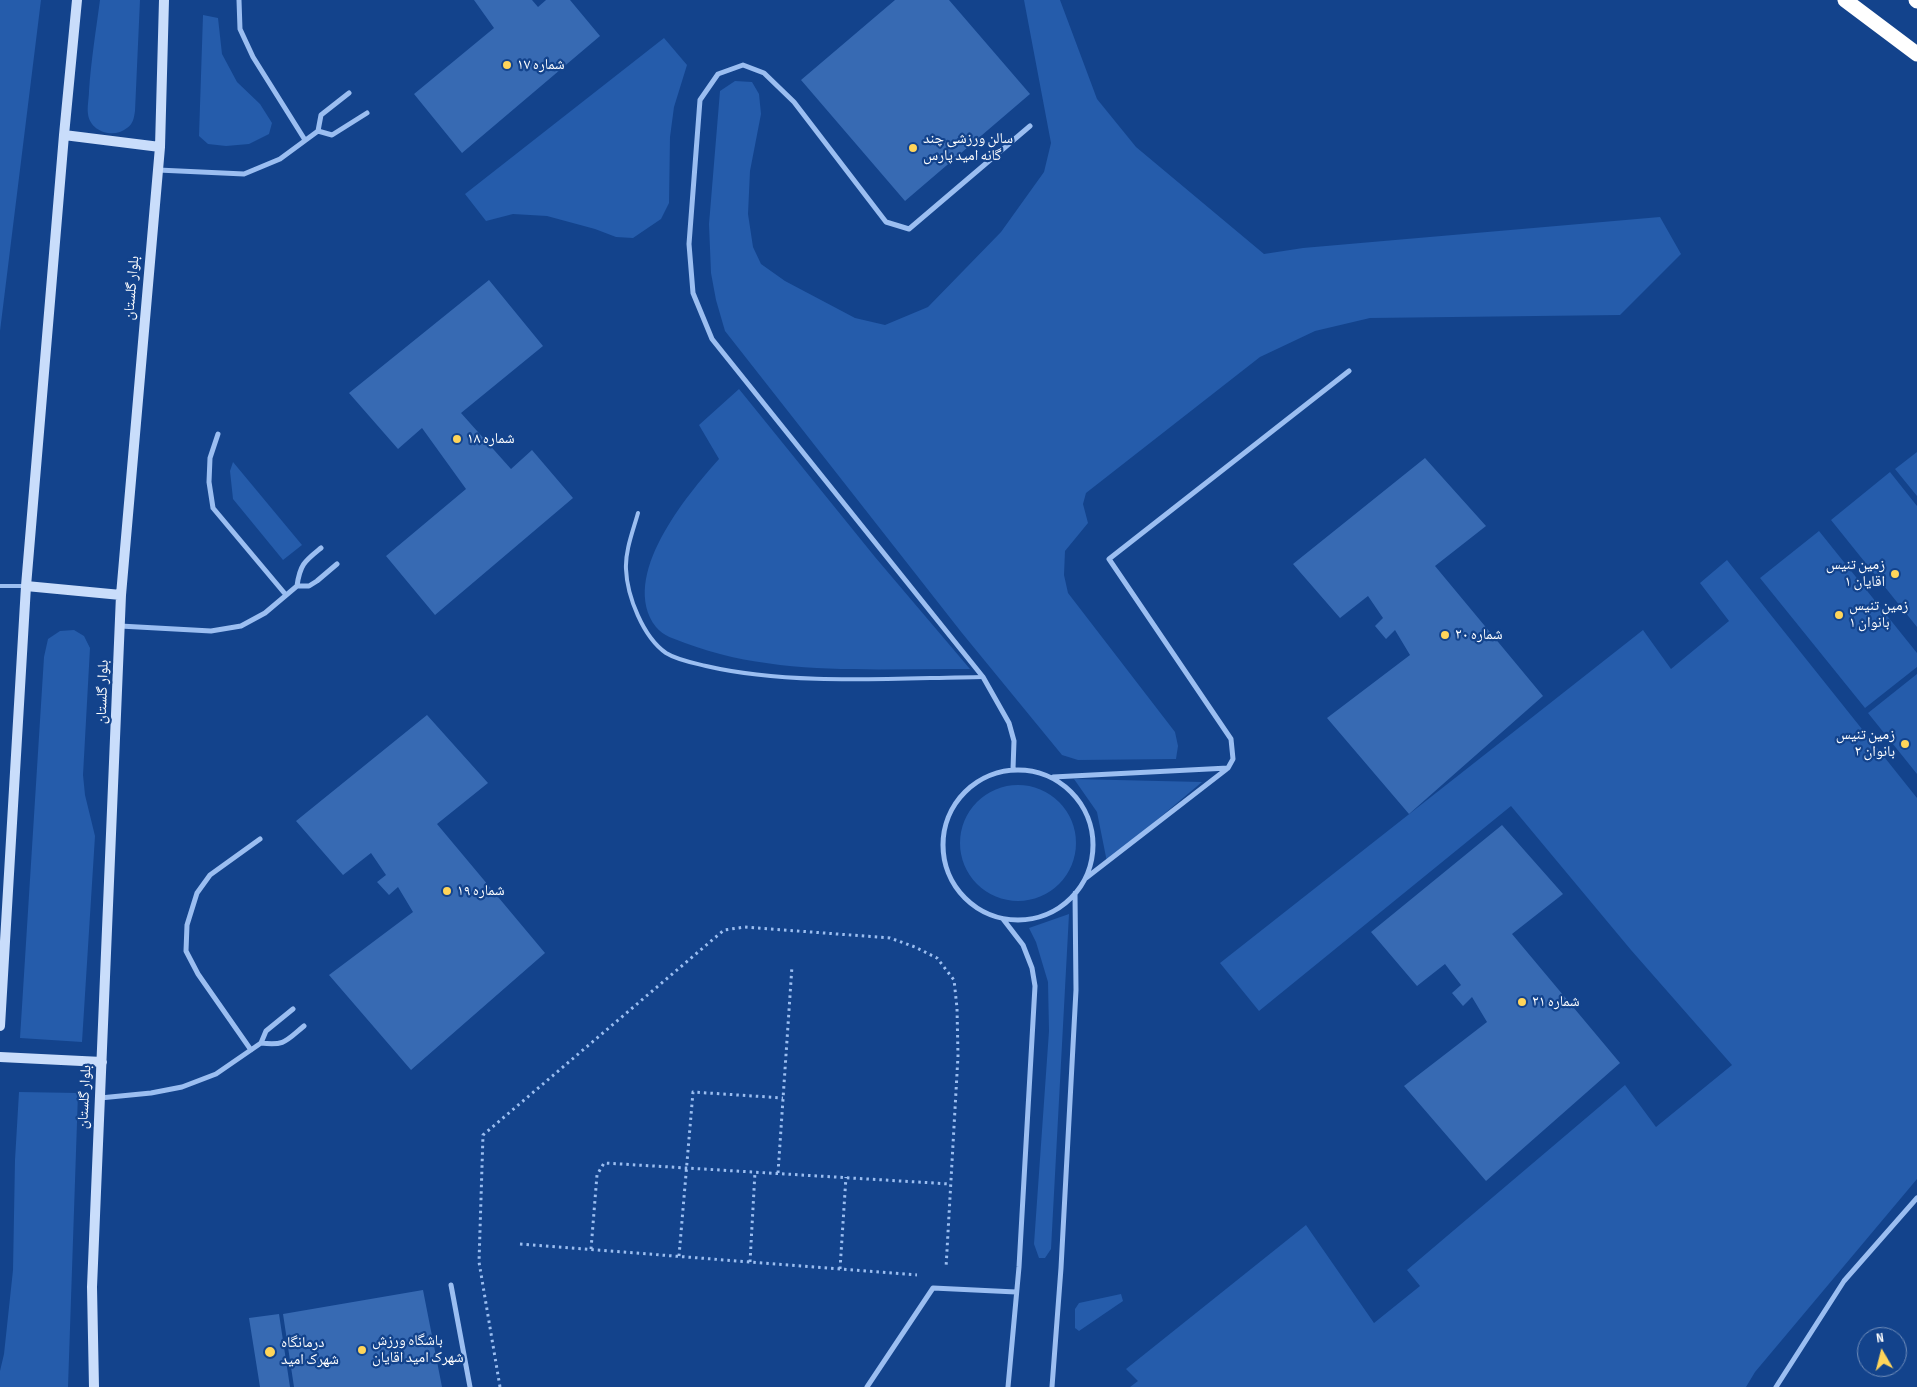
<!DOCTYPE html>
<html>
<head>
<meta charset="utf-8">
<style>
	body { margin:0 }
	#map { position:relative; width:1917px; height:1387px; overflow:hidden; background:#13438c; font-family:"Sofia Sans Condensed",sans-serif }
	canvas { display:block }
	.north { position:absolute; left:1857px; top:1327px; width:50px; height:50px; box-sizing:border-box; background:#13438c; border:1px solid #718eba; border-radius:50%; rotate:352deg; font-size:14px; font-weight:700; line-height:20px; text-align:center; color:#fff }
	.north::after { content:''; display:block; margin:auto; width:18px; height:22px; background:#ffd55a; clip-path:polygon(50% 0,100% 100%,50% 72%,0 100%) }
</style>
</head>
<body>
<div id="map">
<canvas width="1917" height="1387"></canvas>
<div class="north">N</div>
</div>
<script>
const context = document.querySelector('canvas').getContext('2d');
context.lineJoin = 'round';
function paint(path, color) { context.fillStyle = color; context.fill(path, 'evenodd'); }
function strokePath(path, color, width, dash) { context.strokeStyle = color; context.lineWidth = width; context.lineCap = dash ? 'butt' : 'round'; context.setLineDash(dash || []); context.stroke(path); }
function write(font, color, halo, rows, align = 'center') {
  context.font = font + ' "Sofia Sans Condensed","Noto Naskh Arabic",sans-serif'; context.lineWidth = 4.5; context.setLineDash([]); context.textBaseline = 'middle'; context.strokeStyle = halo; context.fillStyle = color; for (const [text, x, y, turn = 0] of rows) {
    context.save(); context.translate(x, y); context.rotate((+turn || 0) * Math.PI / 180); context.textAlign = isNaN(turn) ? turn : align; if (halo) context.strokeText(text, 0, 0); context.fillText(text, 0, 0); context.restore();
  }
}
paint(new Path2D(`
	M 0,0 L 41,0 L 0,331 Z
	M 100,0 L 140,0 L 135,111 C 134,118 133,124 127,128 C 114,139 90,132 88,114 C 87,107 89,98 89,91 C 91,61 96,30 100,0 Z
	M 1024,0 L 1060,0 L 1097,99 L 1136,147 L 1264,254 L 1303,248 L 1660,217 L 1681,254 L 1620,315 L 1370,318 L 1315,331 L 1260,357 L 1086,493 L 1083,504 L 1088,523 L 1065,551 L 1064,575 L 1068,593 L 1175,732 L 1178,746 L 1176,759 L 1078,760 L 1062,755 L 962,633 L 725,331 L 716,300 L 711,273 L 709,224 L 720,91 L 735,81 L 752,82 L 759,94 L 761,114 L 750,171 L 748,214 L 753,247 L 761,264 L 785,281 L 855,318 L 885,325 L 928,307 L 1001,232 L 1044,172 L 1051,143 Z
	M 203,15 L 218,18 L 222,54 L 237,82 L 260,104 L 272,123 L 269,134 L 249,144 L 226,146 L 208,144 L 199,136 Z
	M 664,38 L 687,65 L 674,107 L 670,137 L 669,203 L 661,219 L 633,238 L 616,237 L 595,229 L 547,216 L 513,214 L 486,221 L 465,194 Z
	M 739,389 L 875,557 L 970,669 C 875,668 775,677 685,643 C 675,639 663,636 656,627 C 618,577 687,495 719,459 L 699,425 Z
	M 1917,452 L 1917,496 L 1895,469 Z
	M 233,462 L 302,545 L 283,560 L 233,499 L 230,471 Z
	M 1890,472 L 1917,506 L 1917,627 L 1831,520 Z
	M 1819,531 L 1917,653 L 1917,667 L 1865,708 L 1760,578 Z
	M 1727,560 L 1917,798 L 1917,1179 L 1755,1372 L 1746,1387 L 1130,1387 L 1138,1381 L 1126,1369 L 1306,1225 L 1374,1323 L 1420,1286 L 1407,1270 L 1625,1085 L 1656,1127 L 1732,1065 L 1631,950 L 1511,806 L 1259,1011 L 1220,963 L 1643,630 L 1671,669 L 1729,621 L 1700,583 Z
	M 74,630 L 84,636 L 90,648 L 83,775 L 85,795 L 95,836 L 82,1042 L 20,1038 L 44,657 L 48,639 L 60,631 Z
	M 1917,674 L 1917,774 L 1868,713 Z
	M 1074,779 L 1202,782 L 1107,862 L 1097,812 Z
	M960 843a58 58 0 1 1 116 0a58 58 0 1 1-116 0Z
	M 1069,914 L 1051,1249 L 1045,1258 L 1039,1258 L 1034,1244 L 1049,1031 L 1048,982 L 1036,942 L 1029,928 Z
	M 19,1092 L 78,1093 L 68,1387 L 0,1387 L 0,1371 L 4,1354 L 13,1270 L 15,1160 Z
	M 1121,1294 L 1123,1301 L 1079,1331 L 1075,1328 L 1075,1309 L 1079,1303 Z`), '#255cab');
paint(new Path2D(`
	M 474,0 L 532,0 L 538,7 L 546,0 L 570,0 L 600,36 L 462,153 L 414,94 L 494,28 Z
	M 895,0 L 949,0 L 1030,94 L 905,201 L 801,80 Z
	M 489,280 L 543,346 L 461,413 L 511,469 L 532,450 L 573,498 L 435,615 L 386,556 L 466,489 L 422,428 L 398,449 L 349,393 Z
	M 1425,458 L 1486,526 L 1435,566 L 1543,696 L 1409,814 L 1327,718 L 1410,655 L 1395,630 L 1386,639 L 1375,626 L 1383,618 L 1368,596 L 1340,618 L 1293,564 Z
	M 427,715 L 488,783 L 437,824 L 545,953 L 411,1070 L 329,975 L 413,912 L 398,887 L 389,895 L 377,882 L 386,875 L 371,853 L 343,875 L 296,821 Z
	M 1502,825 L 1563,894 L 1512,934 L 1620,1063 L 1486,1181 L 1404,1086 L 1487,1022 L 1472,997 L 1463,1006 L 1452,993 L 1461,985 L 1445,964 L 1417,986 L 1371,932 Z
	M 423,1290 L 442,1387 L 294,1387 L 283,1314 Z
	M 279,1314 L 290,1387 L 260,1387 L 249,1318 Z`), '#376ab3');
strokePath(new Path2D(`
	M 778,1173 L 792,966
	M 520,1244 L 917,1275
	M 591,1249 L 597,1175 L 604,1163 L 950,1184
	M 679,1256 L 693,1092 L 783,1098
	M 750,1262 L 755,1172
	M 840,1269 L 846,1177
	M 500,1387 L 479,1262 L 483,1135 L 724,930 L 745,927 L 890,938 L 915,947 L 937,958 L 954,980 L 957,1008 L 958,1056 L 946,1268`), '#9bbef1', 3, [2.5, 4]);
strokePath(new Path2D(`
	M 638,513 C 633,531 625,551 626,569 C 627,596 643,637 666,653 C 677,660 694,663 706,666 C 792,686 895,678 983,677
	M 0,586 L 25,586`), '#9bbef1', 4);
strokePath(new Path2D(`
	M 239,0 L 240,29 L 253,57 L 305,140
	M 318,131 L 332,135 L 367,113
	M 158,170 L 244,174 L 280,159 L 318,131 L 321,115 L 349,93
	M 218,434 L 210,458 L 209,482 L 213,508 L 286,595
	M 297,586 C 300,564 305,561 321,548
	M 120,626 L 211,631 L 241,626 L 265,613 L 297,586 L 309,586 L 317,581 L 337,564
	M 1228,768 L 1233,759 L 1231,739 L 1109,559 L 1349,371
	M 1013,769 L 1014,741 L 1009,723 L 983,677 L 712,339 L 693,293 L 689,244 L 700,100 L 718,74 L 743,65 L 764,73 L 794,102 L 886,222 L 909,229 L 1030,126
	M943 845a75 75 0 1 1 150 0a75 75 0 1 1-150 0Z
	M 1053,777 L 1228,768 L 1086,878
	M 1003,919 L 1023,945 L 1032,968 L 1035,986 L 1019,1267 L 1008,1387
	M 261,1043 C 285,1046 286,1041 304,1026
	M 251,1050 L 198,974 L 186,951 L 187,925 L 197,893 L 210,875 L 260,839
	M 100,1098 L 151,1093 L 182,1087 L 216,1074 L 261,1043 L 266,1031 L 293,1009
	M 451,1285 L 470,1387
	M 867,1387 L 933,1288 L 1016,1292
	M 1052,1387 L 1061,1268 L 1076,990 L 1075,893
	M 1776,1387 L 1844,1281 L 1917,1198`), '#9bbef1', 5);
strokePath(new Path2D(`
	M 64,135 L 160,147
	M 26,586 L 121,595
	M 0,1026 L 26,586 L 64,135 L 77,0
	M 0,1057 L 102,1062
	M 94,1387 L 92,1287 L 121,595 L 160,147 L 164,0`), '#c9ddfb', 10);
strokePath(new Path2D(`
	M 1845,0 L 1917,54
	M 1916,0 L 1917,1`), '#fff', 15);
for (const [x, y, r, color] of [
	[507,65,5,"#ffd55a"],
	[913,148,5,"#ffd55a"],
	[457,439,5,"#ffd55a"],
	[1895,574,5,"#ffd55a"],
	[1839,615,5,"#ffd55a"],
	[1445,635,5,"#ffd55a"],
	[1905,744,5,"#ffd55a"],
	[447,891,5,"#ffd55a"],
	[1522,1002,5,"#ffd55a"],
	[362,1350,5,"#ffd55a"],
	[270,1352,6,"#ffd55a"]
]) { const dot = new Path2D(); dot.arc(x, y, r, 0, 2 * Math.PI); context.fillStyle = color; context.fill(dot); strokePath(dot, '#13438c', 2); }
write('15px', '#fff', '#13438c', [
	["شماره ۱۷",517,65],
	["سالن ورزشی چند",923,139],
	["گانه امید پارس",923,156],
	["شماره ۱۸",467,439],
	["زمین تنیس",1885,565,"right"],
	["۱ اقایان",1885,582,"right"],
	["زمین تنیس",1849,606],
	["۱ بانوان",1849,623],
	["شماره ۲۰",1455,635],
	["زمین تنیس",1895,735,"right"],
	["۲ بانوان",1895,752,"right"],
	["شماره ۱۹",457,891],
	["شماره ۲۱",1532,1002],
	["باشگاه ورزش",372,1341],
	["شهرک امید اقایان",372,1358],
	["درمانگاه",281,1343],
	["شهرک امید",281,1360]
], 'left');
write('15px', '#fff', '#13438c', [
	["بلوار گلستان",132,288,-85],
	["بلوار گلستان",103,692,-88],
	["بلوار گلستان",85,1097,-87]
]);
</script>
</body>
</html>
